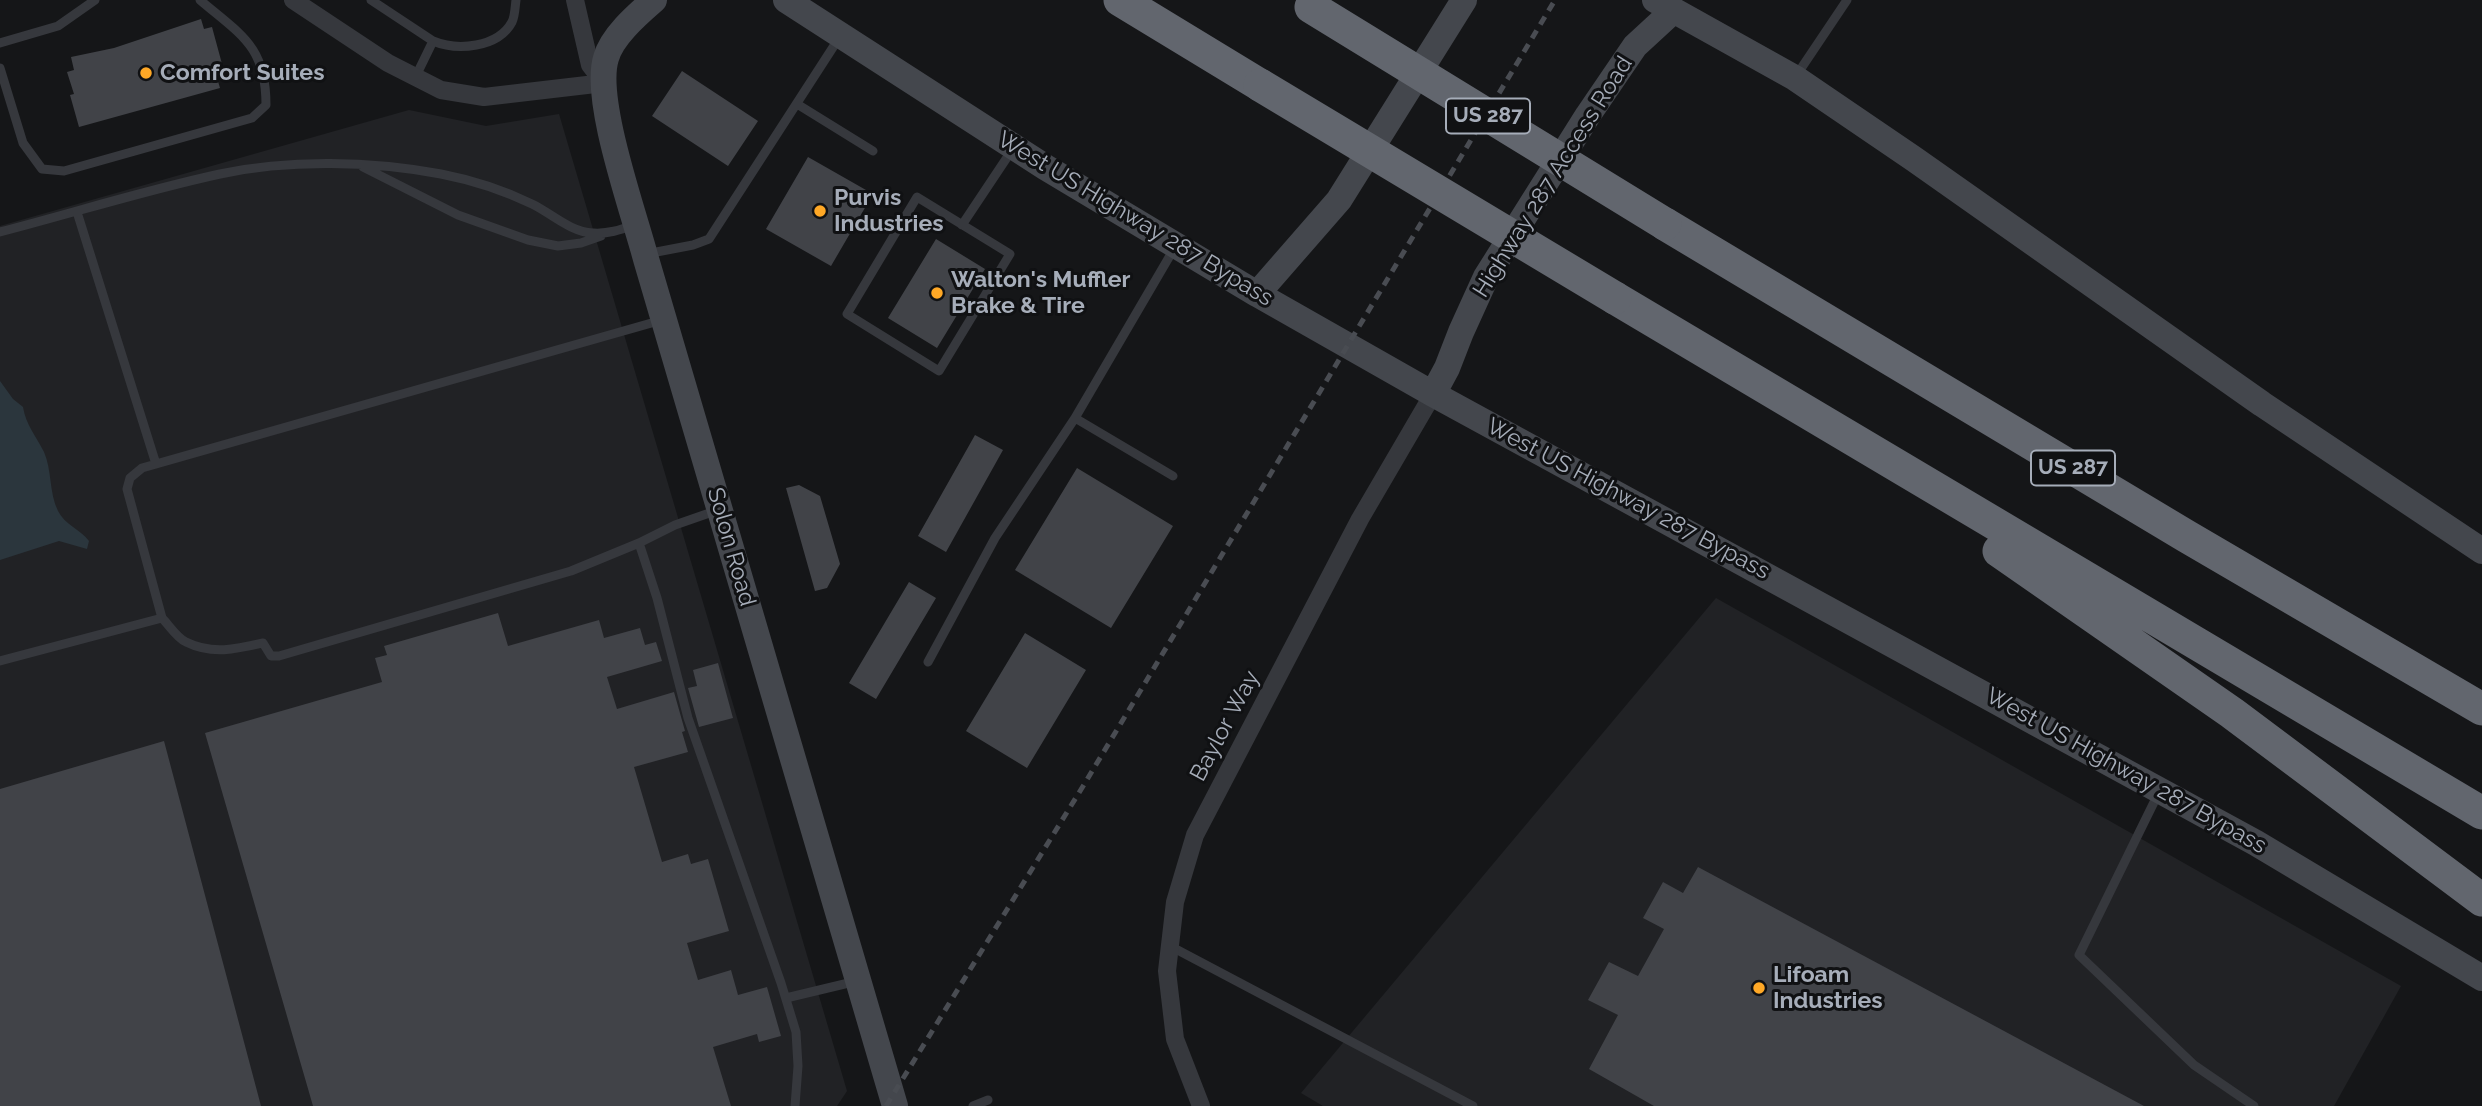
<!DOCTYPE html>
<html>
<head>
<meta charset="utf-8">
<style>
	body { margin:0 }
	canvas { display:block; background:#151618 }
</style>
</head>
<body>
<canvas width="2482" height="1106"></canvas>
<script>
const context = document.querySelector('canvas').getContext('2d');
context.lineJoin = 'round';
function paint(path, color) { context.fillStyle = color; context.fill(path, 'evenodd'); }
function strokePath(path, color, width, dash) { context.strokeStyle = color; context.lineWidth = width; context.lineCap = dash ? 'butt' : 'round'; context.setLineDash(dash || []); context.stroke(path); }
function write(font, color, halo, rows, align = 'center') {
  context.font = font + ' Raleway,sans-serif'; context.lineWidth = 6; context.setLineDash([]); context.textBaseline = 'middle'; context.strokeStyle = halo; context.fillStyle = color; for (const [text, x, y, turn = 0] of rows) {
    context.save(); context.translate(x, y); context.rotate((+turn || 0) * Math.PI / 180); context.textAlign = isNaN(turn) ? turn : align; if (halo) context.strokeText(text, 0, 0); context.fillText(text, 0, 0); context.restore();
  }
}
paint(new Path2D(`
	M 409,110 L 486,126 L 559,114 L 847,1091 L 837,1106 L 0,1106 L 0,226 Z
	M 1716,598 L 2401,986 L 2334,1106 L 1323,1106 L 1301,1093 Z`), '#212225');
paint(new Path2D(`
	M 0,381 L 13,399 L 23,407 C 26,425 36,436 44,452 C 52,470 49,493 58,511 C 65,525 80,529 89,541 L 87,549 L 59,541 L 0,560 Z`), '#2b363d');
paint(new Path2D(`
	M 201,19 L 204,29 L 212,27 L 225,75 L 217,78 L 220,88 L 79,127 L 70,95 L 74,94 L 67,72 L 74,70 L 71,57 L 114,48 Z
	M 682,71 L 758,121 L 728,166 L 652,116 Z
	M 808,157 L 873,194 L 831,266 L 766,229 Z
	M 936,239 L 985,269 L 937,348 L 888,318 Z
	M 975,435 L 1003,450 L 946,552 L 918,536 Z
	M 1077,468 L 1173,526 L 1111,628 L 1015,570 Z
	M 799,485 L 820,496 L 840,564 L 827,588 L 815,591 L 786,488 Z
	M 909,582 L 936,598 L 876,699 L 849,683 Z
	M 498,613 L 508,646 L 599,620 L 604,638 L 640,628 L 645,645 L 656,642 L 662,661 L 607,677 L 617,709 L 674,692 L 685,731 L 682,732 L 688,752 L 634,767 L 662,862 L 688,854 L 691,864 L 708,859 L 729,931 L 687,943 L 698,980 L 731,970 L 738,995 L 767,987 L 781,1036 L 759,1042 L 757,1034 L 713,1047 L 731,1106 L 313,1106 L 205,733 L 382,682 L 375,658 L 387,655 L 384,646 Z
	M 1025,633 L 1086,670 L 1027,768 L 966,731 Z
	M 718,663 L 733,718 L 699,727 L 688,688 L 697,686 L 693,670 Z
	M 164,741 L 261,1106 L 0,1106 L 0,789 Z
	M 1698,867 L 2144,1106 L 1654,1106 L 1589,1069 L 1618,1015 L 1588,1000 L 1609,962 L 1638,976 L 1664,929 L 1643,918 L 1663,882 L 1683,893 Z`), '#414348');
strokePath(new Path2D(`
	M 371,0 L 433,41
	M 0,43 L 58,26 L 95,0
	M 0,68 L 23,143 L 42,169 L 64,171 L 252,118 L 266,105 C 266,46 241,35 200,0
	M 1796,76 L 1847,0
	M 415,78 L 433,41 C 457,51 498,48 512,22 C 515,16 515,7 516,0
	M 797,104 L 873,151
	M 363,167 L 458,215 L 528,240 L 558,246 L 581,243 L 601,236
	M 917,197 L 1010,254 L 939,371 L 847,314 Z
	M 77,212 L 156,464
	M 962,225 L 1012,150
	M 0,232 C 73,213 146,190 220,174 C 289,159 372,161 441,174 C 472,180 503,190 532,204 C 551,213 570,232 593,233 C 608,234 620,230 634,225
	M 646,254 L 693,245 L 709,239 L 839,38
	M 1173,476 L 1075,418 L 1175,247
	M 639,543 L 657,598 L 688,718 L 781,983 L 796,1032 L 798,1066 L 795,1106
	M 162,618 C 169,625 177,638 186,642 C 212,655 237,649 263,643 L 271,656 L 279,656 L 571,571 L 639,543 L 675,525 L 718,510
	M 0,661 L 162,618 L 127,489 L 130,478 L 142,468 L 662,320
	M 928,662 L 995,538 L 1075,418
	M 2158,794 L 2079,955 L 2194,1065 L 2254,1106
	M 1170,946 L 1473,1106
	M 786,998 L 857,981
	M 973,1106 L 988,1100`), '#36383d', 9);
strokePath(new Path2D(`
	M 293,0 L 388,63 L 441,90 L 484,97 L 604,83
	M 575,0 L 590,65 L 604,83
	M 1201,1106 L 1175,1039 L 1167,971 L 1175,902 L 1195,835 L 1360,519 L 1433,394`), '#36383d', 18);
strokePath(new Path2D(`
	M 654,0 C 638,14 612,36 606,58 C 593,100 634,213 646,259 L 895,1106
	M 786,0 L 1045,167 L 1257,294 L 1433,394 L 2256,843 L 2482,978
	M 1655,0 L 1795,78 L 1914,159 L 2262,404 L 2482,551
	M 1257,294 L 1339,200 L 1464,0
	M 1433,394 L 1447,368 L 1461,332 L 1486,277 L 1588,115 L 1635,46 L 1673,11`), '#44474d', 26);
strokePath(new Path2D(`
	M 1120,0 L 1260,85
	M 1665,224 L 2186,536 L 2482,709
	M 1615,298 L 2482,813
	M 1999,551 L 2232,713 L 2482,900`), '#62666e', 33);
strokePath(new Path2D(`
	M 886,1106 L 1085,783 L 1555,0`), '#494c52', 5, [9, 7]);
strokePath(new Path2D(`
	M 1311,7 L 1665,224
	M 1260,85 L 1615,298`), '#62666e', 33);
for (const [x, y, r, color] of [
	[146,73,7,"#ffa826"],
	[820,211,7,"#ffa826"],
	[937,293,7,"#ffa826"],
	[1759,988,7,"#ffa826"]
]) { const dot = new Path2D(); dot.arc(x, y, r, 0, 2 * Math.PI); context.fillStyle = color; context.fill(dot); strokePath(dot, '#101113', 2.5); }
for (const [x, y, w] of [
	[1488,116,84],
	[2073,468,84]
]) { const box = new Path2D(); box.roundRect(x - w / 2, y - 17.5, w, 35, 5); context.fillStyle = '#101113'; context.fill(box); strokePath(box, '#a6adb9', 2); }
write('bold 21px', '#a6adb9', null, [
	["US 287",1488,116],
	["US 287",2073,468]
]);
write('bold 23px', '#a6adb9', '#101113', [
	["Comfort Suites",160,73],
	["Purvis",834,198],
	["Industries",834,224],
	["Walton's Muffler",951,280],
	["Brake & Tire",951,306],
	["Lifoam",1773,975],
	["Industries",1773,1001]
], 'left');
write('23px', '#a6adb9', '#101113', [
	["Highway 287 Access Road",1553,177,-58],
	["West US Highway 287 Bypass",1135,219,31],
	["West US Highway 287 Bypass",1628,499,28],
	["Solon Road",731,547,74],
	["Baylor Way",1225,726,-62],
	["West US Highway 287 Bypass",2126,771,29]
]);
</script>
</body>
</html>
